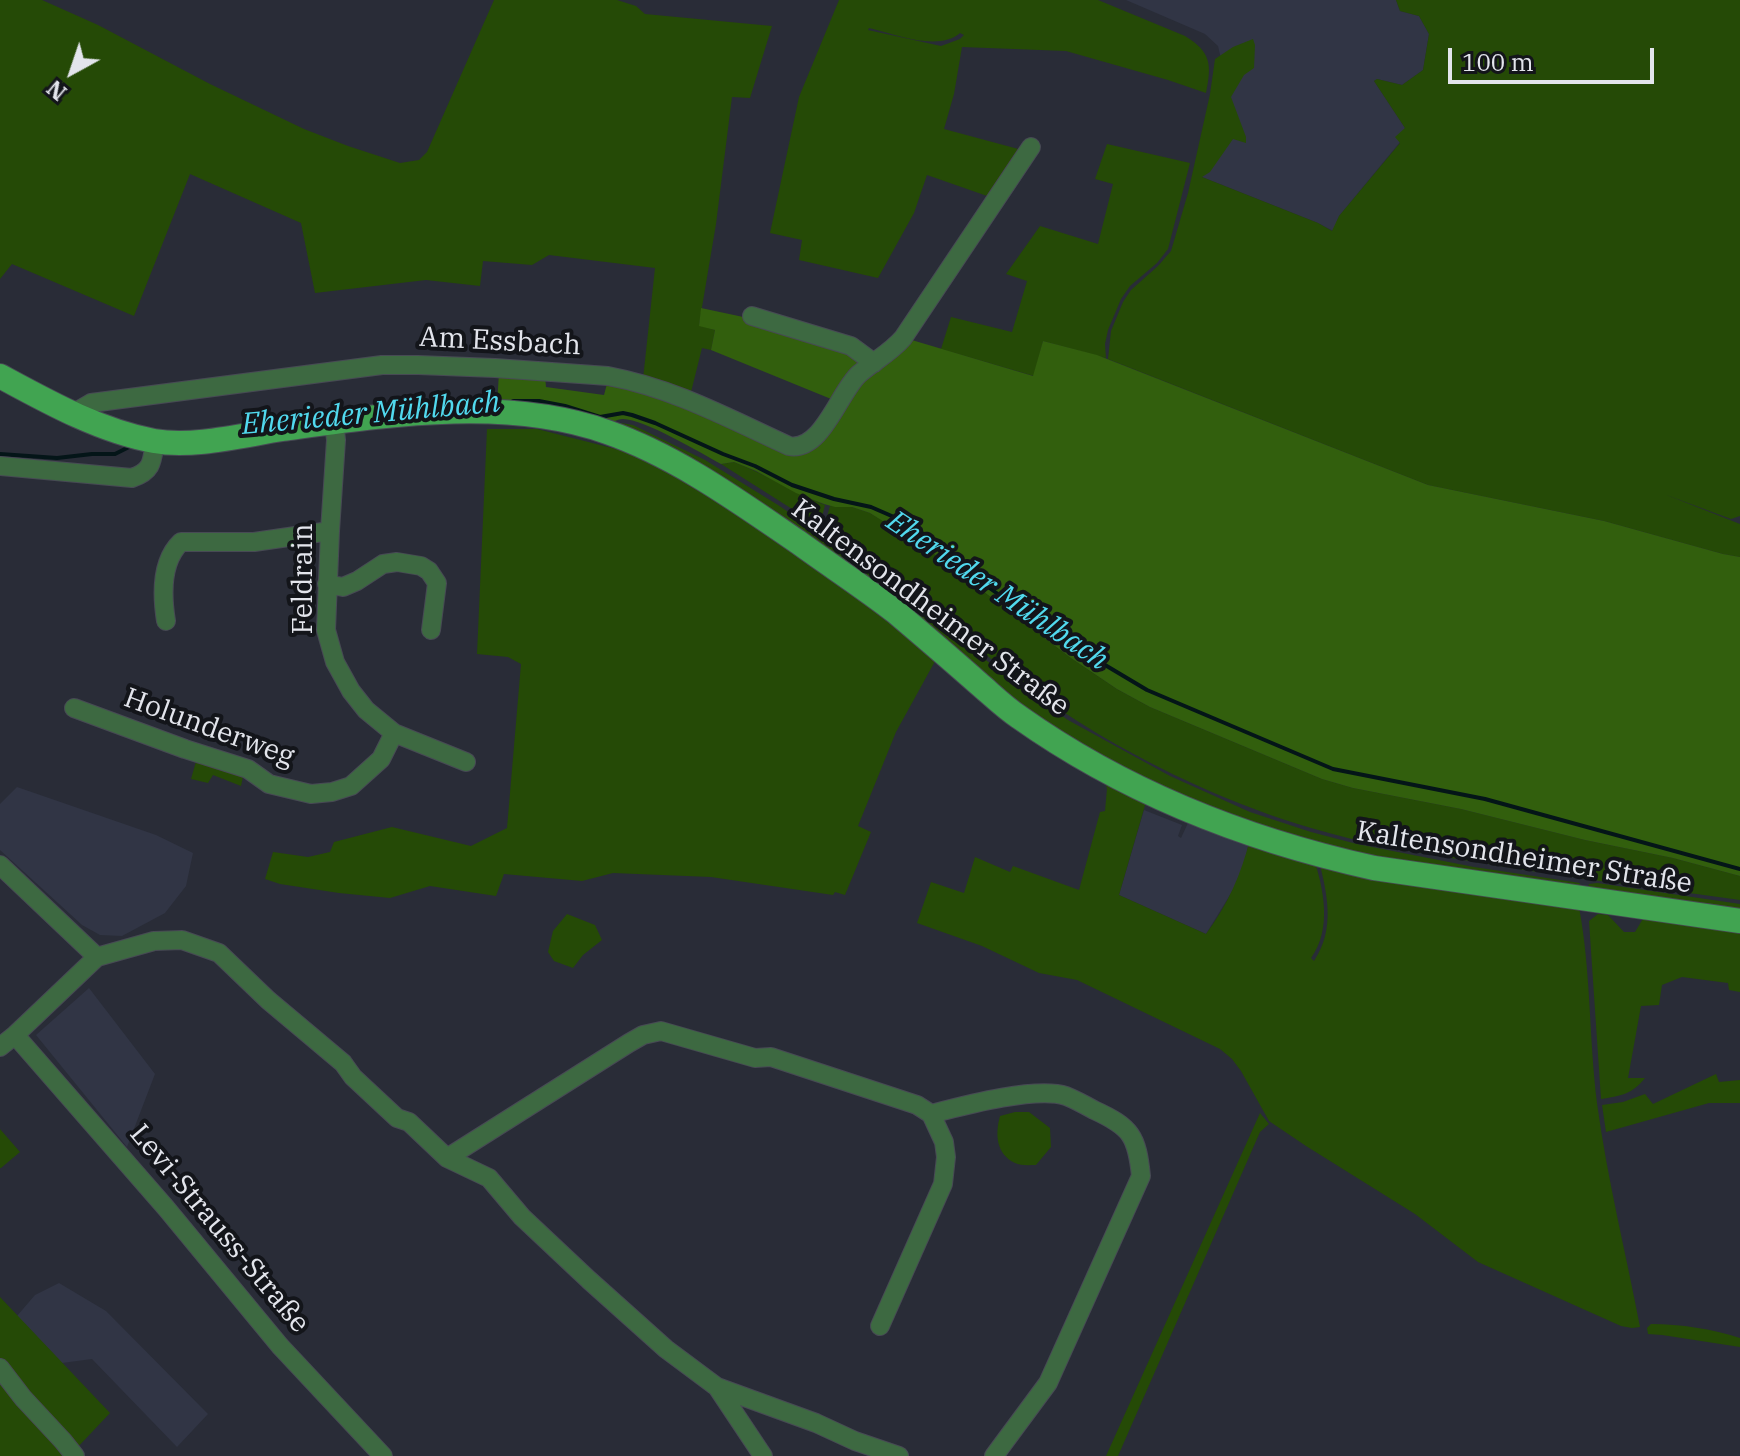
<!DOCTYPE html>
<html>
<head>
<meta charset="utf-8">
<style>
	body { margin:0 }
	#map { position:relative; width:1740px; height:1456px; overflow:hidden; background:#292c37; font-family:"IBM Plex Serif",serif }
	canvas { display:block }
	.north { position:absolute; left:32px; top:32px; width:80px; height:80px; -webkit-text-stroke:6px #13151a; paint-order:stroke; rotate:220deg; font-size:22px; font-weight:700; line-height:32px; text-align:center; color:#e3e5ec }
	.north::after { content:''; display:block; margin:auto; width:28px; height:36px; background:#e3e5ec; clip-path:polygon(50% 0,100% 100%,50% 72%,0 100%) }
	.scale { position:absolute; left:1448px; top:48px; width:206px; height:36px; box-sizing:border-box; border:4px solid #e3e5ec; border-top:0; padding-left:10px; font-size:24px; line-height:28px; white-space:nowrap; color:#e3e5ec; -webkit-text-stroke:6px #13151a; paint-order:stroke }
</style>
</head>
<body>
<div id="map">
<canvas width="1740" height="1456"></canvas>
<div class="north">N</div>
<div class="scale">100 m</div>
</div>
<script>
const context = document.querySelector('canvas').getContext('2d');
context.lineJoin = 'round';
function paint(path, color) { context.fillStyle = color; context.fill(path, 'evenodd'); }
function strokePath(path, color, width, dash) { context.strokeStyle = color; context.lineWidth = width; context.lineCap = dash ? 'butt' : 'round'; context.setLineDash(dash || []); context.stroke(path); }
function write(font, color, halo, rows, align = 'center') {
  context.font = font + ' "IBM Plex Serif",serif'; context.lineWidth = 8; context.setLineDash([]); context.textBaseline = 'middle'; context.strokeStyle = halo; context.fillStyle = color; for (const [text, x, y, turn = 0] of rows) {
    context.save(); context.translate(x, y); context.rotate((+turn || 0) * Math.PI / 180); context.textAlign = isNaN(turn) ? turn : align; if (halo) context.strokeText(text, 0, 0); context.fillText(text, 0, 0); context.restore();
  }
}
paint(new Path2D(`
	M 1126,0 L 1396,0 L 1400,11 L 1419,16 L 1429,34 L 1423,70 L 1402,85 L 1377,79 L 1374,81 L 1405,128 L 1400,142 L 1339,216 L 1333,231 L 1318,223 L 1202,177 L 1222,63 L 1218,46 L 1205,34 Z
	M 17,787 L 156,835 L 193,853 L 186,886 L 165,913 L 122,936 L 100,935 L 82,925 L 0,850 L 0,804 Z
	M 1144,810 L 1182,825 L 1178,836 L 1181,838 L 1188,823 L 1242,844 L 1245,836 L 1250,839 L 1243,868 L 1236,885 L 1206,934 L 1119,895 Z
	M 89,988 L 155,1074 L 127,1147 L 36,1035 Z
	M 59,1283 L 106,1311 L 208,1414 L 177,1447 L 92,1359 L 62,1363 L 17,1316 L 35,1295 Z`), '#313545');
paint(new Path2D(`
	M 0,0 L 42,0 L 98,25 L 210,84 L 304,129 L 348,146 L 400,163 L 419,160 L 427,152 L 494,0 L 617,0 L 636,6 L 645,14 L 772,26 L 750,98 L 732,97 L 716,224 L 699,325 L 715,330 L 711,350 L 702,348 L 690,396 L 643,379 L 655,268 L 549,255 L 532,265 L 483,261 L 480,286 L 426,280 L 315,293 L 301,223 L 190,174 L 134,316 L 12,264 L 0,279 Z
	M 839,0 L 1098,0 L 1185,36 C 1211,52 1212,64 1206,93 L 1168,80 L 1066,51 L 962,47 L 954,94 L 944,129 L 1022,150 L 990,197 L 927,175 L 914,213 L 878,278 L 799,260 L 802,240 L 770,233 L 799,97 ZM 869,28 C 895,34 938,52 960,33 L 964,35 L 960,39 L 941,46 L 868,30 Z
	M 1396,0 L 1740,0 L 1740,516 L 1731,519 L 1664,494 L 1740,524 L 1740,557 L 1723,554 L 1604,521 L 1428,485 L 1108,359 L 1111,331 L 1123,302 L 1131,290 L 1158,266 L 1171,251 L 1188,193 L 1210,94 L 1215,59 L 1233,47 L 1253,39 L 1255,45 L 1254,68 L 1244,75 L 1231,97 L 1246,137 L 1246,143 L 1233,139 L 1210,172 L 1202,177 L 1318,223 L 1332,231 L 1339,216 L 1400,143 L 1395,137 L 1405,128 L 1374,81 L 1377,79 L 1402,85 L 1423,70 L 1429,34 L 1419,16 L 1400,11 Z
	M 1107,144 L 1190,163 L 1168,249 L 1157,263 L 1130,286 L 1121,299 L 1108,330 L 1105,344 L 1106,358 L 1043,341 L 1034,376 L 941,349 L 951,317 L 1012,332 L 1027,281 L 1006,274 L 1040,226 L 1098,244 L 1113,184 L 1095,179 Z
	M 621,423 L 633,425 L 705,460 L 778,505 L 859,560 L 1010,679 L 1068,720 L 1170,776 L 1250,812 L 1311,832 L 1357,844 L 1474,867 L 1580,883 L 1578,888 L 1316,851 L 1120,774 L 617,425 Z
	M 487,429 L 537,429 L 620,450 L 624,446 L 664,462 L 939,654 L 896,732 L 858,826 L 871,832 L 845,895 L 835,892 L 833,895 L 711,877 L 613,873 L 582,881 L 504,874 L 496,896 L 430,886 L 390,898 L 339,893 L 280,884 L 265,879 L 273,852 L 308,857 L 330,852 L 334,842 L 392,827 L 471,846 L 507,828 L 521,664 L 508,657 L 477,654 Z
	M 734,462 C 765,474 794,492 825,505 L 820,525 L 819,526 L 721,464 Z
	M 830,506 L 852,507 L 870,513 L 902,532 L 929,550 L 1071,658 L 1117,689 L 1150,707 L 1322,779 L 1353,788 L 1461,809 L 1585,840 L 1673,858 L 1740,876 L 1740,900 C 1648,887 1556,876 1464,860 C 1413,852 1361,843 1311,828 C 1236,806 1162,772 1095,732 C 998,674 918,592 823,531 Z
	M 197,758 L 244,772 L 241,786 L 213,775 L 208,783 L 191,779 Z
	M 1103,773 L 1148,795 L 1119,895 L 1206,934 C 1228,904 1241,875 1250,839 L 1313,856 C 1324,889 1332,929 1311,958 L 1314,961 C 1336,928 1327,893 1318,857 L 1579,907 C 1591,971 1589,1038 1597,1103 C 1607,1178 1626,1253 1640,1327 L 1632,1328 L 1621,1326 L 1478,1262 L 1415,1214 L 1306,1146 L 1269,1121 L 1241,1071 L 1232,1059 L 1220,1049 L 1077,980 L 1039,973 L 982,946 L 917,923 L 931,882 L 964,893 L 975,857 L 1010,872 L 1013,866 L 1079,890 L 1100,812 L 1105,811 L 1107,789 Z
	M 1597,883 L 1740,904 L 1740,920 L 1592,894 L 1588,887 L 1589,884 Z
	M 567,914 L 595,925 L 602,940 L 583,955 L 573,968 L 554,961 L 548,952 L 553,931 Z
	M 1598,914 L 1608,915 L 1624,932 L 1635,932 L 1644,917 L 1740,924 L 1740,992 L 1729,990 L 1728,983 L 1682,977 L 1662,985 L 1659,1005 L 1641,1006 L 1628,1078 L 1645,1078 C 1633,1094 1620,1096 1601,1099 L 1589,921 Z
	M 1716,1074 L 1719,1082 L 1740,1080 L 1740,1103 L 1709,1103 L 1606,1132 L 1602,1105 L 1623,1102 L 1645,1094 L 1653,1104 Z
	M 1015,1112 L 1029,1112 L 1050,1128 L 1051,1147 L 1036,1165 C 1030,1165 1021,1166 1015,1163 C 996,1154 995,1134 1000,1116 Z
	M 1260,1113 L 1269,1124 L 1260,1132 L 1118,1456 L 1106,1456 Z
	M 0,1129 L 20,1152 L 1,1168 L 0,1168 Z
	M 0,1297 L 110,1413 L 75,1450 L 0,1362 Z
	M 1651,1324 C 1681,1324 1712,1329 1740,1338 L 1740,1347 L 1662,1335 L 1648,1334 L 1647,1328 Z
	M 0,1377 L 69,1456 L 0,1456 Z`), '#254a06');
paint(new Path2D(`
	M 701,308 L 748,318 L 863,357 L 905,338 L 1033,376 L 1043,341 L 1097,355 L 1428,485 L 1604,521 L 1723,554 L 1740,557 L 1740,876 L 1673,858 L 1585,840 L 1461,809 L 1353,788 L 1322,779 L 1150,707 L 1117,689 L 1071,658 L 929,550 L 870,513 L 852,507 L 835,507 L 824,504 L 796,493 L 756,471 L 734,462 L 721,464 C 701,453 644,419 623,419 C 616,419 612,423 606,427 L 497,406 L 499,372 L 545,376 L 546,387 L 604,395 L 608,380 L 634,385 L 795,450 L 836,401 L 711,350 L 715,330 L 699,326 Z`), '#325f0d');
strokePath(new Path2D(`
	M 513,401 L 539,401 L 565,406 L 600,417 L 623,413 L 632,415 L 655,423 L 723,454 L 755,466 L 792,485 L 834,499 L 871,507 L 894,517 L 914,526 L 962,568 L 1053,634 L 1147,690 L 1333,769 L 1485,799 L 1740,869
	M 0,454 L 57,458 L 92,454 L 115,454 L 131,446`), '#041518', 4);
const minor = new Path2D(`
	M 752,316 L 851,346 L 874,363
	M 74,413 L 91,403 L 382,365 L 418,365 L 495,368 L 608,376 C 673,388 730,419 789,446 C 822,452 839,392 859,374 C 874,361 890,353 903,338 L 1031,147
	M 334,422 L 336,440 L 330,531 L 326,630 L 335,662 L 351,691 L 366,710 L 394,733 L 466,762
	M 0,466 L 132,478 C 153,471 152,461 155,441
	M 327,584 L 343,587 L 357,581 L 383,564 L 397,562 L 421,566 L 429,571 L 437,583 L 431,630
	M 166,621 C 162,596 161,561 181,542 L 254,542 L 330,531
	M 74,708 L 185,749 L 248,769 L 269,784 L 311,794 L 332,792 L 351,786 L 381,759 L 394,733
	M 0,865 L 97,957
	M 15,1035 L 166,1208 L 280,1346 L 383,1456
	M 0,1047 L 15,1035 L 97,957 L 154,941 L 182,940 L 219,953 L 268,1000 L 343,1063 L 353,1077 L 397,1118 L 409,1122 L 447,1158 L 489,1178 L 522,1217 L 589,1280 L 666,1349 L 717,1387 L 816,1423 L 855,1441 L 899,1456
	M 931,1114 C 962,1106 1036,1086 1066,1096 C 1076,1100 1085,1105 1094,1110 C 1131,1127 1137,1136 1141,1176 L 1048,1383 L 994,1456
	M 447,1158 L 629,1043 L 643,1035 L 661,1031 L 755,1058 L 771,1057 L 917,1105 L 931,1114 L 944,1142 L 946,1157 L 943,1184 L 880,1326
	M 0,1368 L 23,1398 L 63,1441 L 75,1456
	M 717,1387 L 763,1456`);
const major = new Path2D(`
	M 0,376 C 48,402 100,431 154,441 C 194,448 243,435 283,429 C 386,415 506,396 607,432 C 676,456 738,501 798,542 C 831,566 865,588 897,613 C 924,636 951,659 978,683 C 991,694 1004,707 1019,717 C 1125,792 1247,840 1374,868 L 1740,921`);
strokePath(minor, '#474a54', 20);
strokePath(major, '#474a54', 26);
strokePath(minor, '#3d6941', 18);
strokePath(major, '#41a451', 24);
write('28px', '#e3e5ec', '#13151a', [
	["Am Essbach",500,342,3],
	["Feldrain",304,579,-90],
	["Kaltensondheimer Straße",930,608,37],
	["Holunderweg",209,728,20],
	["Kaltensondheimer Straße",1524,858,9],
	["Levi-Strauss-Straße",219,1229,50]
]);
write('italic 30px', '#51d9ee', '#13151a', [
	["Eherieder Mühlbach",371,414,-5],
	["Eherieder Mühlbach",997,591,34]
]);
</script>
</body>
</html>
